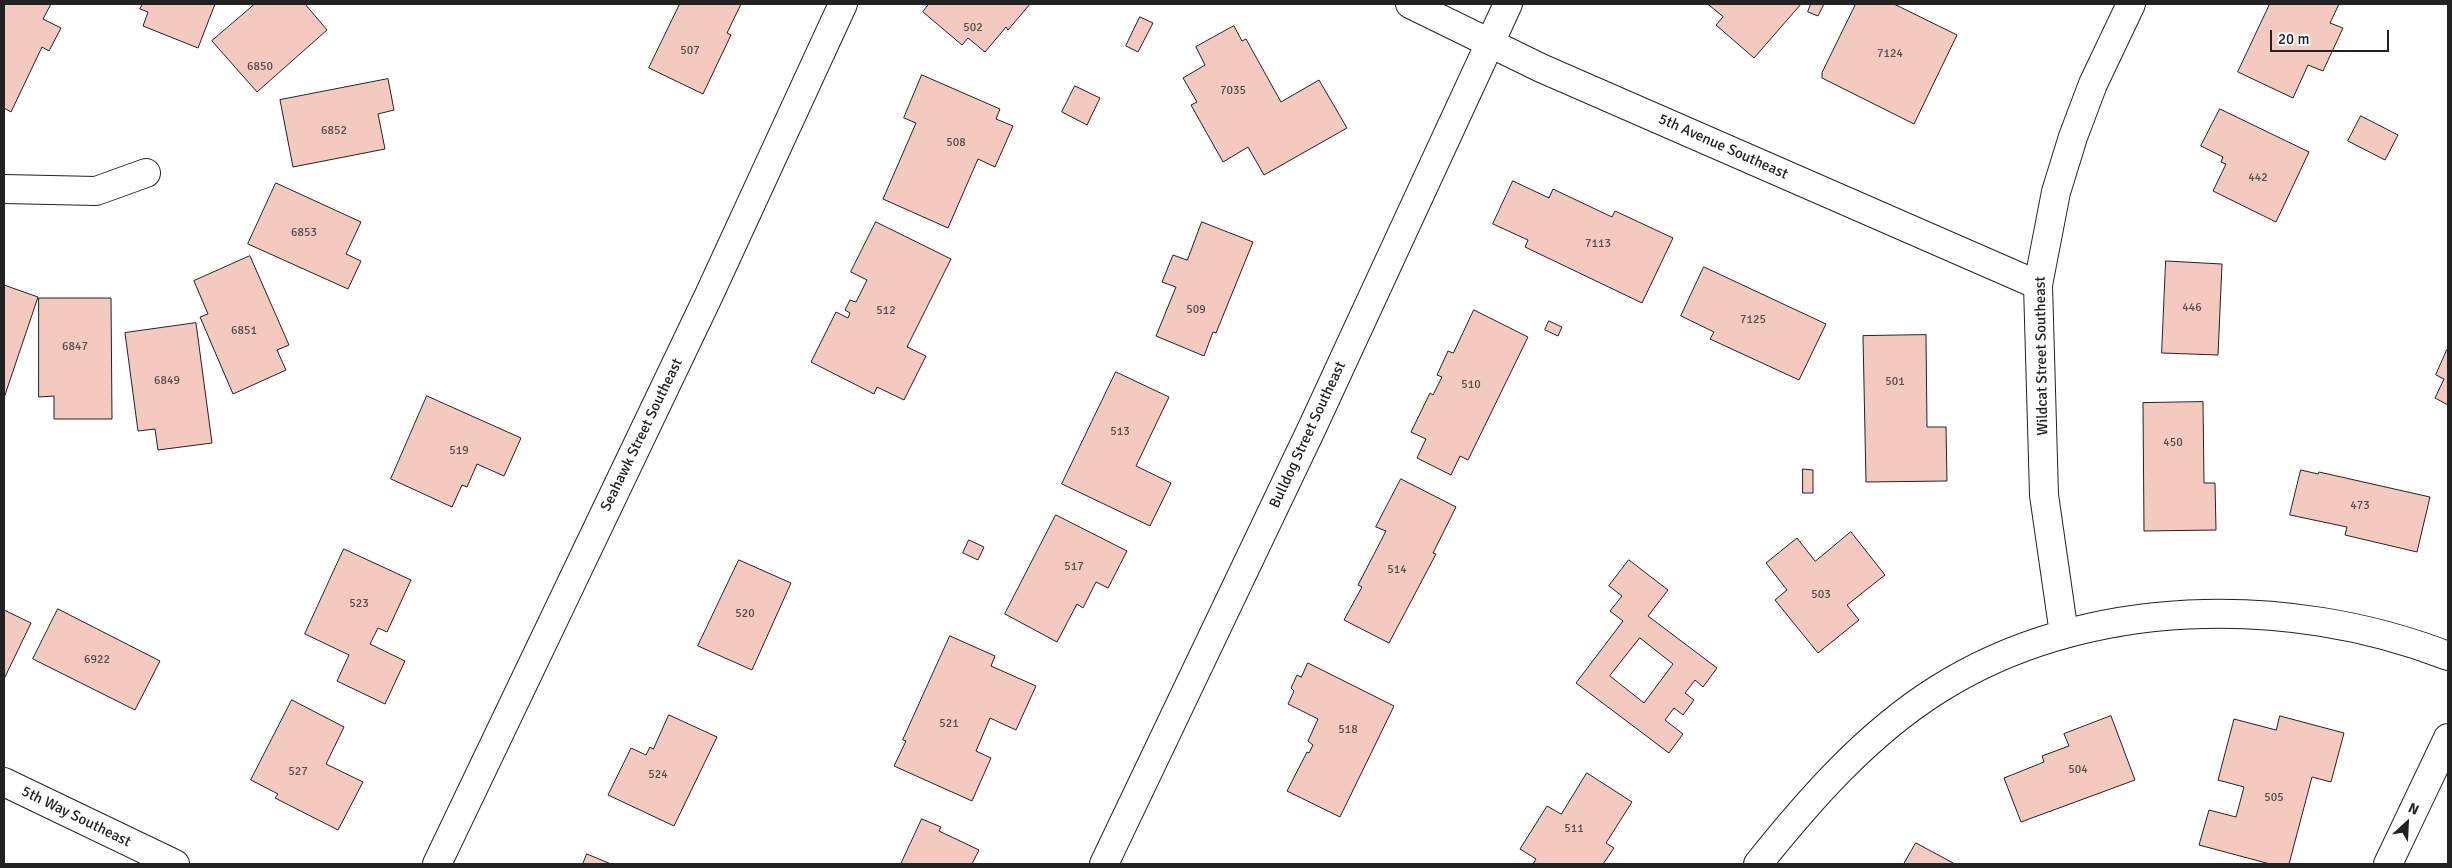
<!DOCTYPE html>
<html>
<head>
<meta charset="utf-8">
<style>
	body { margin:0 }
	#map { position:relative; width:2452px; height:868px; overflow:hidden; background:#fff; font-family:Signika,sans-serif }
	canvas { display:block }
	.frame { position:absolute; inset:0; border:5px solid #222; pointer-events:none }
	.north { position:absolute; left:2382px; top:798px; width:50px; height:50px; -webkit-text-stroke:4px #fff; paint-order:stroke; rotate:25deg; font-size:14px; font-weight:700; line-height:20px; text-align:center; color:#222 }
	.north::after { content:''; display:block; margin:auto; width:18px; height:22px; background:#222; clip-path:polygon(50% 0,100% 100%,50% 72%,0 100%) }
	.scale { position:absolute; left:2270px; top:30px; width:119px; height:22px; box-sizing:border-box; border:2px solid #222; border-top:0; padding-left:6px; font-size:15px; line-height:18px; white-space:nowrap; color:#222; -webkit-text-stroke:4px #fff; paint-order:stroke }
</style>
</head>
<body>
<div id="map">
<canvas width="2452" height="868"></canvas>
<div class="frame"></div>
<div class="north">N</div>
<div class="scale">20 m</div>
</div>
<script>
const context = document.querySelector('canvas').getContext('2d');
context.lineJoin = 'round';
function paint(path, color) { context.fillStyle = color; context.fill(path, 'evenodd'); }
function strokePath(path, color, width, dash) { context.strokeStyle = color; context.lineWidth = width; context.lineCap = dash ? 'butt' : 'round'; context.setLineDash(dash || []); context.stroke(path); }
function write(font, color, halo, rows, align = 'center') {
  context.font = font + ' Signika,sans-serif'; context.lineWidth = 4; context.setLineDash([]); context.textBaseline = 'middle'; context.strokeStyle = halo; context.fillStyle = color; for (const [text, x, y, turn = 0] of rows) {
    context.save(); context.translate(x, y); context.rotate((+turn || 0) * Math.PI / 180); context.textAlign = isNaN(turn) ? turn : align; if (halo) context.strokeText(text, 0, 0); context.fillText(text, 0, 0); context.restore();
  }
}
const building = new Path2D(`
	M 4,4 L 51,4 L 43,19 L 61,28 L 49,51 L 42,47 L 11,112 L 4,108 Z
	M 143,4 L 215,4 L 198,48 L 143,26 L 148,12 L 140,9 Z
	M 255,4 L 305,4 L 327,30 L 257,92 L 212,41 Z
	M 680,4 L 741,4 L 727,33 L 731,35 L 703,94 L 649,68 Z
	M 929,4 L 1030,4 L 1008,30 L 1006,27 L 985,52 L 968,38 L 962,45 L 923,12 Z
	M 1708,4 L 1801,4 L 1754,58 L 1716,25 L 1723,17 Z
	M 1811,4 L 1824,4 L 1818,16 L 1808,12 Z
	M 1856,4 L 1894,4 L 1957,35 L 1914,124 L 1822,78 L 1822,73 Z
	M 2270,4 L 2339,4 L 2330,23 L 2343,28 L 2323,71 L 2308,65 L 2293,98 L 2238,72 Z
	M 1140,17 L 1153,23 L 1138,52 L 1126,46 Z
	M 1234,26 L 1242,41 L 1246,39 L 1281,102 L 1319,80 L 1347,128 L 1264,175 L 1248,147 L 1223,162 L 1191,105 L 1197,102 L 1183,78 L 1205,65 L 1196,47 Z
	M 922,75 L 1000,109 L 996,119 L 1013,126 L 995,167 L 978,159 L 948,228 L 883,199 L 916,123 L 904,118 Z
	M 388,79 L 394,110 L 378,114 L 385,149 L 293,167 L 280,100 Z
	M 1075,86 L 1100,98 L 1087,125 L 1062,112 Z
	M 2220,109 L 2309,152 L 2276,222 L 2213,191 L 2226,164 L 2221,162 L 2223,157 L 2201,146 Z
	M 2361,116 L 2398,135 L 2385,160 L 2348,141 Z
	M 1513,181 L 1549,198 L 1553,189 L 1612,217 L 1615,211 L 1673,238 L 1642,303 L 1525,247 L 1528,240 L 1493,224 Z
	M 276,183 L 361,222 L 346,254 L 361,261 L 348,289 L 248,244 Z
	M 876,222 L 951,259 L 907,347 L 926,356 L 904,400 L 877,387 L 874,394 L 811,362 L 836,312 L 848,318 L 850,313 L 845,310 L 850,300 L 856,302 L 867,280 L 851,272 Z
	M 1202,222 L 1253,242 L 1216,333 L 1213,332 L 1204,356 L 1156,336 L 1176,287 L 1162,282 L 1173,255 L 1187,260 Z
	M 250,256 L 289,345 L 277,350 L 286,370 L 233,394 L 200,317 L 208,314 L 194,281 Z
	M 2166,261 L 2222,264 L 2218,355 L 2162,353 Z
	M 1704,267 L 1826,324 L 1799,380 L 1710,339 L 1714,332 L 1681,316 Z
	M 4,285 L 38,297 L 4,398 Z
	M 39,298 L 111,298 L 112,419 L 54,419 L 54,396 L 39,397 Z
	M 1474,310 L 1528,337 L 1468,460 L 1460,456 L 1451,475 L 1417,458 L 1426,439 L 1411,432 L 1430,393 L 1433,395 L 1442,377 L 1437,375 L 1448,351 L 1453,353 Z
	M 1549,321 L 1562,327 L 1558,336 L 1545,330 Z
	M 196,323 L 212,443 L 158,450 L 155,429 L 138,431 L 125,333 Z
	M 1926,335 L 1927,427 L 1946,427 L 1947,481 L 1866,482 L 1863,336 Z
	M 2447,350 L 2448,351 L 2448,405 L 2435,398 L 2444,379 L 2436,375 Z
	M 1116,372 L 1169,397 L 1136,466 L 1171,483 L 1150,526 L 1062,484 Z
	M 427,396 L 521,438 L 504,476 L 477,464 L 467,487 L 462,485 L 452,507 L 391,479 Z
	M 2203,402 L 2204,483 L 2215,483 L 2216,530 L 2144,531 L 2143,403 Z
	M 1803,469 L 1813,470 L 1813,493 L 1803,493 Z
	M 2301,470 L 2318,474 L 2319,472 L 2430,497 L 2417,552 L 2345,535 L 2347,527 L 2290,515 Z
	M 1401,479 L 1456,507 L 1433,553 L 1436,554 L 1389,643 L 1344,620 L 1362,587 L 1358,585 L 1386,531 L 1376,527 Z
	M 1056,515 L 1127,551 L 1108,588 L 1096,582 L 1083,608 L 1077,604 L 1057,642 L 1005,614 Z
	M 1851,532 L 1885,575 L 1847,605 L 1859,620 L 1818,653 L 1775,600 L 1787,590 L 1766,563 L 1797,538 L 1815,561 Z
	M 969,540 L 984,547 L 978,560 L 963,553 Z
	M 344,549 L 411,580 L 387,632 L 378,628 L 370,644 L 405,661 L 385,704 L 337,681 L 349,655 L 305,634 Z
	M 739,560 L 791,583 L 752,670 L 698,646 Z
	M 1629,560 L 1668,590 L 1648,616 L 1717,668 L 1703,687 L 1695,680 L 1685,693 L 1694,700 L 1683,715 L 1674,708 L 1665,720 L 1683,734 L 1669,753 L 1576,683 L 1623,621 L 1610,611 L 1622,596 L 1609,586 ZM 1640,638 L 1673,664 L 1644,703 L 1610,676 Z
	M 58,609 L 160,661 L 135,710 L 33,659 Z
	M 4,610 L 31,623 L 4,679 Z
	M 950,636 L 995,656 L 991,666 L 1036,686 L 1016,730 L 990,718 L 976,751 L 991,758 L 972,801 L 894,766 L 906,741 L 903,740 Z
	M 1308,663 L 1394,706 L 1340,817 L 1287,791 L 1307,752 L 1309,753 L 1313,745 L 1308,741 L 1318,719 L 1288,704 L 1294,691 L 1291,688 L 1297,675 L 1301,677 Z
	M 292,700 L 344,727 L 326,764 L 363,782 L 338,830 L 275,798 L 278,794 L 251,780 Z
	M 669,715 L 717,737 L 674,826 L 608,795 L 631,748 L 646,755 L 650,747 L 653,749 Z
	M 2111,716 L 2135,780 L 2021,822 L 2004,778 L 2044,762 L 2042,756 L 2069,746 L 2064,734 Z
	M 2280,716 L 2344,733 L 2331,782 L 2312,777 L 2289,864 L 2270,864 L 2199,845 L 2209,810 L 2236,817 L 2244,787 L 2218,780 L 2234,719 L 2276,730 Z
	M 1587,773 L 1632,802 L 1606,843 L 1614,848 L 1603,864 L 1533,864 L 1536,859 L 1520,849 L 1547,806 L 1561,814 Z
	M 922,819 L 941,827 L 939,831 L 979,850 L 972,864 L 901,864 Z
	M 1916,843 L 1955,864 L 1904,864 Z
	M 587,854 L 611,864 L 583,864 Z`);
paint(building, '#f3c9c0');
strokePath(building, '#222', 1);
const minor = new Path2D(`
	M 1410,4 L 1541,68 L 2038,285
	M 4,189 L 96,191 L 146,173
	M 2064,634 L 2044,495 L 2038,285 L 2056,192 L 2073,137 L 2093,84 L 2131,4
	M 4,782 L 175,864
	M 437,864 L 709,295 L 843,4
	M 1104,864 L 1312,428 L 1508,4
	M 1758,864 C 1809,800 1867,734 1937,690 C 2084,596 2289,594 2448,656
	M 2388,864 L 2448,738`);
strokePath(minor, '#222', 30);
strokePath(minor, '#fff', 28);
write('12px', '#564c4a', null, [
	["502",973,28],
	["507",690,51],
	["7124",1890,54],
	["6850",260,67],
	["7035",1233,91],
	["6852",334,131],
	["508",956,143],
	["442",2258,178],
	["6853",304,233],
	["7113",1598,244],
	["446",2192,308],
	["509",1196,310],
	["512",886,311],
	["7125",1753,320],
	["6851",244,331],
	["6847",75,347],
	["6849",167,381],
	["501",1895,382],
	["510",1471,385],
	["513",1120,432],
	["450",2173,443],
	["519",459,451],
	["473",2360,506],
	["517",1074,567],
	["514",1397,570],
	["503",1821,595],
	["523",359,604],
	["520",745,614],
	["6922",97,660],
	["521",949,724],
	["518",1348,730],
	["504",2078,770],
	["527",298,772],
	["524",658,775],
	["505",2274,798],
	["511",1574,829]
]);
write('15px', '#222', '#fff', [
	["5th Avenue Southeast",1723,147,24],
	["Wildcat Street Southeast",2042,356,-91],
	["Seahawk Street Southeast",642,435,-64],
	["Bulldog Street Southeast",1308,435,-65],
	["5th Way Southeast",76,817,26]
]);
</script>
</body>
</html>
